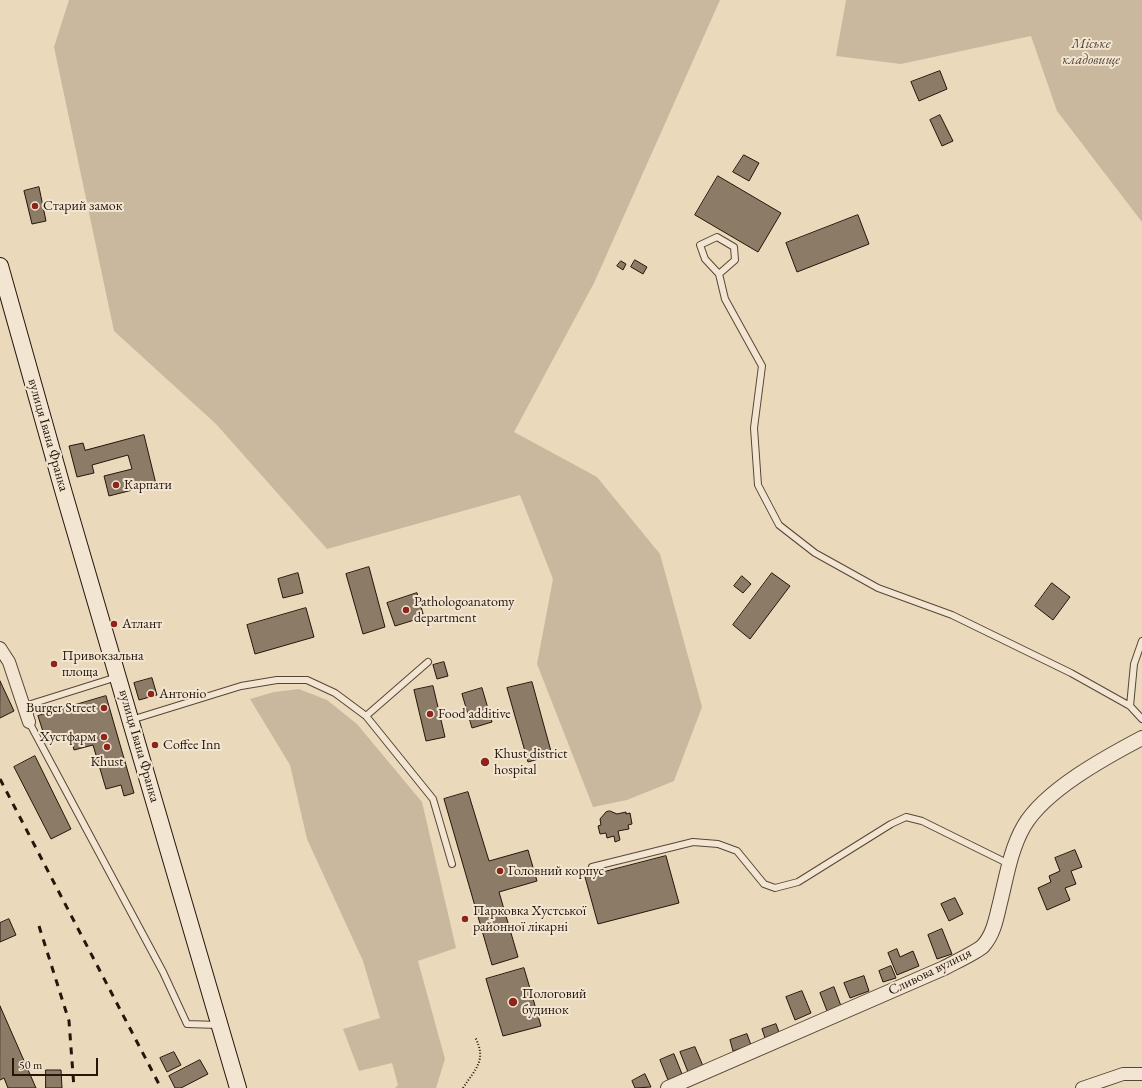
<!DOCTYPE html>
<html>
<head>
<meta charset="utf-8">
<style>
	body { margin:0 }
	#map { position:relative; width:1142px; height:1088px; overflow:hidden; background:#ebd9bc; font-family:"EB Garamond",serif }
	canvas { display:block }
	.scale { position:absolute; left:12px; top:1058px; width:86px; height:18px; box-sizing:border-box; border:2px solid #261509; border-top:0; padding-left:5px; font-size:12px; line-height:14px; white-space:nowrap; color:#261509; -webkit-text-stroke:3px #f2e6d3; paint-order:stroke }
</style>
</head>
<body>
<div id="map">
<canvas width="1142" height="1088"></canvas>
<div class="scale">50 m</div>
</div>
<script>
const context = document.querySelector('canvas').getContext('2d');
context.lineJoin = 'round';
function paint(path, color) { context.fillStyle = color; context.fill(path, 'evenodd'); }
function strokePath(path, color, width, dash) { context.strokeStyle = color; context.lineWidth = width; context.lineCap = dash ? 'butt' : 'round'; context.setLineDash(dash || []); context.stroke(path); }
function write(font, color, halo, rows, align = 'center') {
  context.font = font + ' "EB Garamond",serif'; context.lineWidth = 4; context.setLineDash([]); context.textBaseline = 'middle'; context.strokeStyle = halo; context.fillStyle = color; for (const [text, x, y, turn = 0] of rows) {
    context.save(); context.translate(x, y); context.rotate((+turn || 0) * Math.PI / 180); context.textAlign = isNaN(turn) ? turn : align; if (halo) context.strokeText(text, 0, 0); context.fillText(text, 0, 0); context.restore();
  }
}
paint(new Path2D(`
	M 69,0 L 720,0 L 594,283 L 514,432 L 597,477 L 660,554 L 702,707 L 674,781 L 627,800 L 593,807 L 537,664 L 553,579 L 520,495 L 327,549 L 216,424 L 114,331 L 54,47 Z
	M 846,0 L 1142,0 L 1142,222 L 1057,111 L 1031,36 L 901,64 L 836,56 Z
	M 299,689 L 327,700 L 357,724 L 422,802 L 456,948 L 418,961 L 445,1059 L 436,1088 L 395,1088 L 398,1085 L 392,1063 L 359,1071 L 343,1029 L 380,1018 L 363,961 L 307,839 L 290,765 L 250,699 L 274,692 Z`), '#cab89e');
const building = new Path2D(`
	M 940,71 L 947,89 L 919,101 L 911,82 Z
	M 940,115 L 953,141 L 942,146 L 930,120 Z
	M 744,155 L 759,163 L 749,181 L 733,172 Z
	M 718,176 L 781,213 L 758,252 L 695,215 Z
	M 39,187 L 46,221 L 32,224 L 24,191 Z
	M 858,215 L 869,244 L 797,272 L 786,243 Z
	M 635,260 L 647,267 L 643,274 L 631,267 Z
	M 621,261 L 626,264 L 623,270 L 617,266 Z
	M 144,435 L 156,484 L 109,496 L 104,476 L 132,469 L 128,455 L 92,465 L 94,473 L 77,477 L 69,446 L 83,443 L 85,450 Z
	M 369,567 L 385,627 L 363,634 L 346,574 Z
	M 298,573 L 303,593 L 283,598 L 278,579 Z
	M 772,573 L 790,586 L 750,639 L 733,625 Z
	M 742,576 L 751,584 L 743,593 L 734,586 Z
	M 1052,583 L 1070,597 L 1053,620 L 1035,606 Z
	M 417,593 L 424,617 L 395,626 L 387,603 Z
	M 306,608 L 314,637 L 255,654 L 247,625 Z
	M 444,662 L 448,676 L 437,679 L 433,665 Z
	M 152,678 L 157,695 L 139,700 L 134,683 Z
	M 0,681 L 14,711 L 0,718 Z
	M 532,682 L 552,755 L 528,762 L 507,688 Z
	M 433,686 L 445,737 L 426,741 L 414,690 Z
	M 482,688 L 492,722 L 472,728 L 462,694 Z
	M 106,696 L 134,793 L 124,796 L 121,785 L 106,789 L 93,745 L 74,750 L 70,734 L 46,741 L 38,716 Z
	M 35,756 L 71,829 L 51,839 L 14,767 Z
	M 468,792 L 489,861 L 528,850 L 537,881 L 499,892 L 518,957 L 492,965 L 444,799 Z
	M 610,811 L 617,814 L 626,812 L 626,814 L 630,813 L 632,824 L 628,825 L 629,829 L 618,831 L 620,840 L 615,842 L 614,836 L 607,838 L 606,833 L 600,834 L 598,826 L 601,825 L 600,819 L 606,812 Z
	M 1075,850 L 1082,867 L 1071,871 L 1076,884 L 1065,888 L 1070,900 L 1047,910 L 1038,888 L 1051,882 L 1049,876 L 1060,871 L 1055,858 Z
	M 666,856 L 679,903 L 598,924 L 585,877 Z
	M 955,898 L 963,914 L 949,921 L 941,904 Z
	M 9,919 L 16,935 L 0,942 L 0,923 Z
	M 942,929 L 952,954 L 937,959 L 928,935 Z
	M 897,949 L 900,957 L 913,951 L 919,966 L 897,975 L 888,953 Z
	M 891,966 L 896,978 L 883,982 L 879,971 Z
	M 524,968 L 541,1026 L 503,1036 L 486,979 Z
	M 864,976 L 869,991 L 850,998 L 844,983 Z
	M 834,987 L 841,1006 L 827,1011 L 820,993 Z
	M 802,991 L 811,1013 L 795,1020 L 786,997 Z
	M 0,1006 L 36,1088 L 8,1088 L 4,1078 L 0,1080 Z
	M 776,1024 L 779,1032 L 765,1038 L 762,1029 Z
	M 747,1034 L 751,1045 L 733,1051 L 730,1040 Z
	M 695,1047 L 703,1066 L 688,1072 L 680,1052 Z
	M 174,1052 L 181,1065 L 167,1072 L 160,1058 Z
	M 674,1054 L 682,1074 L 668,1080 L 660,1060 Z
	M 200,1060 L 208,1074 L 181,1088 L 175,1088 L 169,1076 Z
	M 46,1070 L 61,1070 L 62,1088 L 46,1088 Z
	M 645,1074 L 651,1087 L 635,1088 L 632,1081 Z`);
paint(building, '#8c7b66');
strokePath(building, '#261509', 1);
const service = new Path2D(`
	M 719,274 L 735,260 L 734,247 L 717,237 L 700,245 L 705,259 L 719,274 L 725,299 L 762,366 L 754,428 L 758,485 L 779,525 L 815,553 L 878,588 L 952,615 L 1071,673 L 1130,706 L 1142,719
	M 117,677 L 31,704 L 29,722 L 163,972 L 187,1024 L 218,1025
	M 1130,706 L 1134,664 L 1142,641
	M 366,716 L 428,662
	M 131,720 L 241,686 L 277,680 L 307,680 L 335,693 L 366,716 L 433,799 L 452,864
	M 592,867 L 693,842 L 718,844 L 737,851 L 764,884 L 775,888 L 798,882 L 891,824 L 906,817 L 922,821 L 1009,864`);
const minor = new Path2D(`
	M 0,648 L 9,662 L 29,722
	M 1082,1088 L 1123,1074 L 1142,1074`);
const tertiary = new Path2D(`
	M 668,1088 L 944,968 C 953,963 977,952 983,946 C 993,935 996,920 999,907 C 1006,880 1010,850 1024,826 C 1045,790 1106,757 1142,738`);
const secondary = new Path2D(`
	M 0,266 L 63,490 L 238,1088`);
strokePath(service, '#574636', 8);
strokePath(minor, '#574636', 14);
strokePath(tertiary, '#574636', 16);
strokePath(secondary, '#261509', 18);
strokePath(new Path2D(`
	M 463,1088 C 476,1068 487,1060 475,1037`), '#261509', 2, [1, 2]);
strokePath(service, '#f2e6d3', 6);
strokePath(minor, '#f2e6d3', 12);
strokePath(tertiary, '#f2e6d3', 14);
strokePath(secondary, '#f2e6d3', 16);
strokePath(new Path2D(`
	M 0,779 L 161,1088
	M 39,926 L 69,1021 L 74,1088`), '#261509', 3, [7, 7]);
for (const [x, y, r, color] of [
	[35,206,4,"#8f2418"],
	[116,485,4,"#8f2418"],
	[406,610,4,"#8f2418"],
	[114,624,4,"#8f2418"],
	[54,664,4,"#8f2418"],
	[151,694,4,"#8f2418"],
	[104,708,4,"#8f2418"],
	[430,714,4,"#8f2418"],
	[104,737,4,"#8f2418"],
	[155,745,4,"#8f2418"],
	[107,747,4,"#8f2418"],
	[485,762,5,"#8f2418"],
	[500,871,4,"#8f2418"],
	[465,919,4,"#8f2418"],
	[513,1002,5,"#8f2418"]
]) { const dot = new Path2D(); dot.arc(x, y, r, 0, 2 * Math.PI); context.fillStyle = color; context.fill(dot); strokePath(dot, '#f2e6d3', 1.5); }
write('italic 14px', '#574636', '#f2e6d3', [
	["Міське",1091,44],
	["кладовище",1091,60]
]);
write('14px', '#261509', '#f2e6d3', [
	["Старий замок",43,206],
	["Карпати",124,485],
	["Pathologoanatomy",414,602],
	["department",414,618],
	["Атлант",122,624],
	["Привокзальна",62,656],
	["площа",62,672],
	["Антоніо",159,694],
	["Burger Street",96,708,"right"],
	["Food additive",438,714],
	["Хустфарм",96,737,"right"],
	["Coffee Inn",163,745],
	["Khust district",494,754],
	["hospital",494,770],
	["Khust",107,762,"center"],
	["Головний корпус",508,871],
	["Парковка Хустської",473,911],
	["районної лікарні",473,927],
	["Пологовий",522,994],
	["будинок",522,1010]
], 'left');
write('14px', '#261509', '#f2e6d3', [
	["вулиця Івана Франка",48,435,74],
	["вулиця Івана Франка",139,746,74],
	["Сливова вулиця",930,972,-26]
]);
</script>
</body>
</html>
